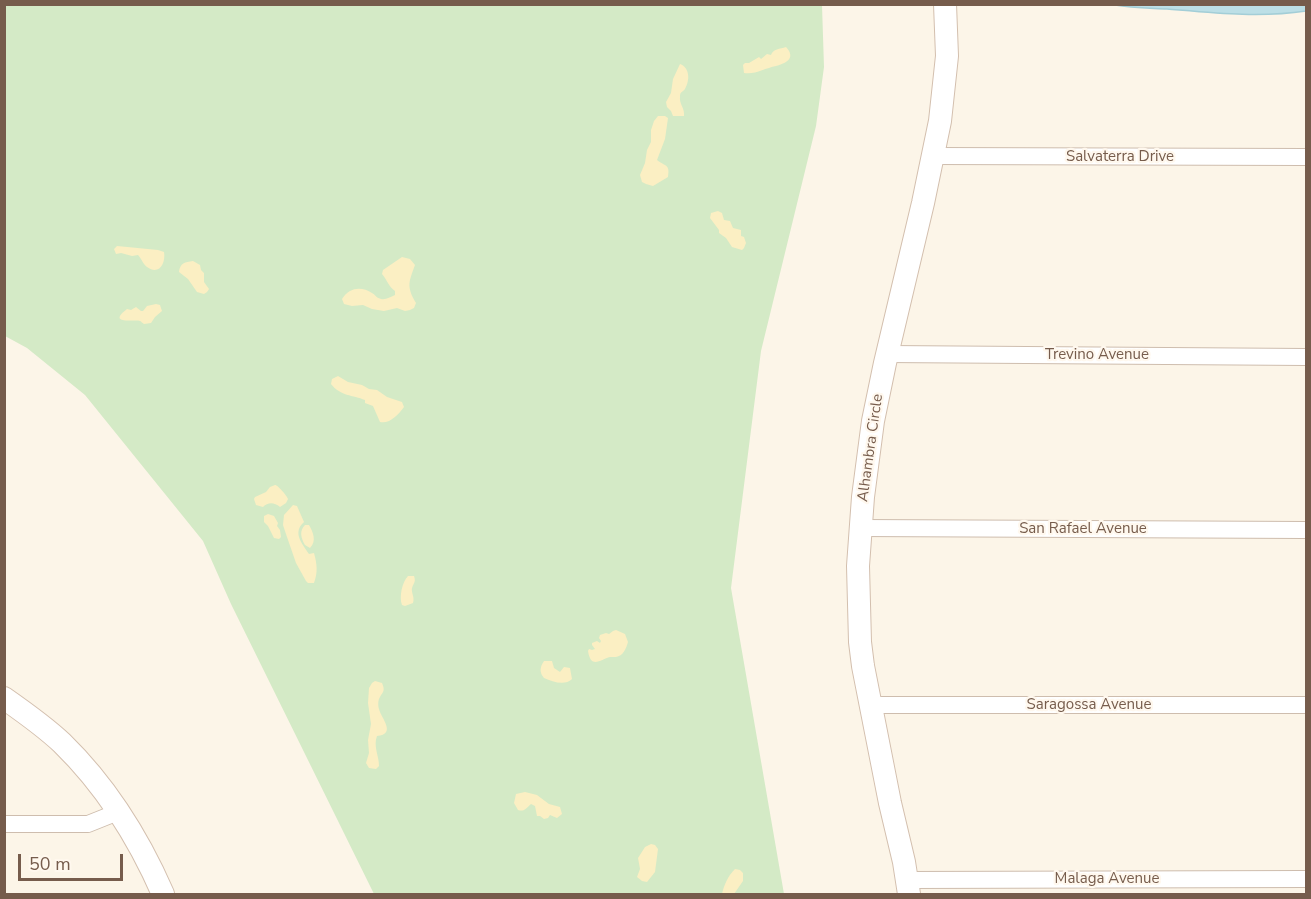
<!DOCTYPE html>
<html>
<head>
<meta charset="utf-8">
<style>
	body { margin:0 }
	#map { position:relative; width:1311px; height:899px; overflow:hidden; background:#fcf5e8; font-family:"Nunito Sans",sans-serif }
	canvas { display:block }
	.frame { position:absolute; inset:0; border:6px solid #765c4c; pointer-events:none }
	.scale { position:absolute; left:18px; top:854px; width:105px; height:27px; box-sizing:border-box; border:3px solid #765c4c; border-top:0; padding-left:8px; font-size:18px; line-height:21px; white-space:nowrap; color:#765c4c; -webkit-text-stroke:4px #fff8ee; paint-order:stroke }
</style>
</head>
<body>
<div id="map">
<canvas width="1311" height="899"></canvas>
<div class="frame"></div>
<div class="scale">50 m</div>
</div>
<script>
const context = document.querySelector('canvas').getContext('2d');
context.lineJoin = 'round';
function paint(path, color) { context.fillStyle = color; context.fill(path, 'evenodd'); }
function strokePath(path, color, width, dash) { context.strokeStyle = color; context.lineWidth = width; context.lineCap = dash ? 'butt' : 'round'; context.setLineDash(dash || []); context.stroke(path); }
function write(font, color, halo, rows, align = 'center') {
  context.font = font + ' "Nunito Sans",sans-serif'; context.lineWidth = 4.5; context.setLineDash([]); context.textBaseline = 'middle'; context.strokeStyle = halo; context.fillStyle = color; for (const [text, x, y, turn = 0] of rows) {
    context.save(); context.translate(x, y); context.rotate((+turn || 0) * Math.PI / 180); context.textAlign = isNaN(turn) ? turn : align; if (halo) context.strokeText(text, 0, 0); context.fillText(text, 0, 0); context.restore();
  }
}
paint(new Path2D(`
	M 5,5 L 822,5 L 824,67 L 816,126 L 761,351 L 731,588 L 784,894 L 374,894 L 231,604 L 203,541 L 85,395 L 27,348 L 5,336 Z`), '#d4eac6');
paint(new Path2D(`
	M 786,47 C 796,58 787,63 776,66 C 765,68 755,75 744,73 L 743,65 L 745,63 L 749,63 L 759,57 L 761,59 L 767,54 L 771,55 C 773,49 780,49 786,47 Z
	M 680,64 C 690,68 690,80 685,89 C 682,93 680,91 680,97 C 679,104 685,108 684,116 L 673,116 L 671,111 L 667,107 L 666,102 L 671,93 L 673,79 Z
	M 658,116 L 665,116 L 668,118 L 665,139 L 657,160 C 666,167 670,164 668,177 L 653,186 L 646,184 L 642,182 L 640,175 L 645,163 L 647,150 L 651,142 L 651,130 L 654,121 Z
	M 718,211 L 722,213 L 724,220 L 730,221 L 733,228 L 741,230 L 741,236 L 744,237 L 746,243 L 744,248 L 742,250 L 732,247 L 726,238 L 719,233 L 719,230 L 710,218 L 711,213 Z
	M 117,246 L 158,250 L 164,252 C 166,263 159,276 147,267 C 143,264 141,258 138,255 L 132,256 L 121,253 L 116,254 L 114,249 Z
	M 402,257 L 410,259 L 415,265 C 409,282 406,286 416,303 L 414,308 L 410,310 L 405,311 L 397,308 L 384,311 L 372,309 L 363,305 L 352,306 L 344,304 L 342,299 C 349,287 362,286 372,293 C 377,296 375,297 381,299 C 386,300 390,297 395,295 L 395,291 C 388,286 388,281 382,274 L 383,270 Z
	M 193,261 L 200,265 L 201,270 L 204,273 L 204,282 L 209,289 L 207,292 L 204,294 L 197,292 L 188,279 L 179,272 C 180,263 185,262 193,261 Z
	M 156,304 L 160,305 L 162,311 L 155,317 L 151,323 L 144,324 C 142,323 141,321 140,321 C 136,319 106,325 127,309 L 131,310 L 136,307 L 141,311 L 143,311 L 147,306 Z
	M 338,376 L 348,382 L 362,385 L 369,389 L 377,390 L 387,397 L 402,402 L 404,407 C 398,415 390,424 380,422 L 373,406 L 365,403 L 365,400 C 353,395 340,396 331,384 L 332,379 Z
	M 275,485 C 278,485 287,496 288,499 L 286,503 L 280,507 C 274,502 268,502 263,507 L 256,505 L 254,499 L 255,497 L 266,492 L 270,487 Z
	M 293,505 L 297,506 L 304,522 C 292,533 302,543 309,554 L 314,553 C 317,564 318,572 314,583 L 308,583 L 306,581 L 296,563 L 287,537 L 283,525 L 284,515 Z
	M 268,514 L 274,516 L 278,523 L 277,526 L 280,530 L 281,537 L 279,539 L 274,538 L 268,526 L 264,522 L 264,516 Z
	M 305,525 L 309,525 C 313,532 317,541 310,548 L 305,545 C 301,538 299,531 305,525 Z
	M 408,576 L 414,576 C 416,582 414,582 412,588 C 411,593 415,597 413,603 L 405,606 L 402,605 C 399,597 402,582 408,576 Z
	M 616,630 L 625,634 L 628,642 C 626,649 623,656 616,657 C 614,657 612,657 610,657 C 601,659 591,670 588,651 L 589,649 L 592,650 L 595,649 L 592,645 L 592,643 L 597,641 L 600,643 L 601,641 L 599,638 L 600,635 L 606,633 L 609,634 L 613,631 Z
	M 544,661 L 552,661 L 554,668 L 560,672 L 564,667 L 570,668 L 572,679 C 565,686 553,682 544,678 C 539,672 540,667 544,661 Z
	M 375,681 L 382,683 C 386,692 382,692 379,699 C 378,701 378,707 379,709 C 381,718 397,734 377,736 C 373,746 379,756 379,766 L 376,769 L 369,768 L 366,763 L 369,753 L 368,740 L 371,724 L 368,703 L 369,688 L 372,683 Z
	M 525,792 L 537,795 L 549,804 L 560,807 L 562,814 L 557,818 L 550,815 L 548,818 L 544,819 L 540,816 L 537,816 L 535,806 L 531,804 C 526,808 525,812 518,810 L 514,803 L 516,794 Z
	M 651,844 L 655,845 L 658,849 L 655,872 L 647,882 L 642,881 L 637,877 L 640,869 L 638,858 L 645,847 Z
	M 735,869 L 740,870 L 743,873 L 743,881 L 734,894 L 722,894 C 724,885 728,876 735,869 Z`), '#fbefc3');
const water = new Path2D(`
	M 1306,4 L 1306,11 C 1259,18 1214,13 1167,9 C 1149,8 1132,8 1115,5 Z`);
paint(water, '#bcdfe6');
strokePath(water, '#a3ced7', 1.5);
const street = new Path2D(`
	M 933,156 L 1306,157
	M 887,354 L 1306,357
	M 860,528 L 1306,530
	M 871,705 L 1306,705
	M 4,824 L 88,824 L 118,812
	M 907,880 L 1306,879`);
const secondary = new Path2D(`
	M 4,698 C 24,712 44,726 62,743 C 106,786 139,839 163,894
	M 909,894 L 904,862 L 890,803 L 863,666 L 860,642 L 858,566 L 863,497 L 873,421 L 885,363 L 923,203 L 940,121 L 947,56 L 945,4`);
strokePath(street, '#cebdae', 18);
strokePath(secondary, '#d3bfae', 24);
strokePath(street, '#fff', 16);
strokePath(secondary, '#fff', 22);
write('15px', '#765c4c', '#fff8ee', [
	["Salvaterra Drive",1120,157],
	["Trevino Avenue",1097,355],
	["Alhambra Circle",871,448,-82],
	["San Rafael Avenue",1083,529],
	["Saragossa Avenue",1089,705],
	["Malaga Avenue",1107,879]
]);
</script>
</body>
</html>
